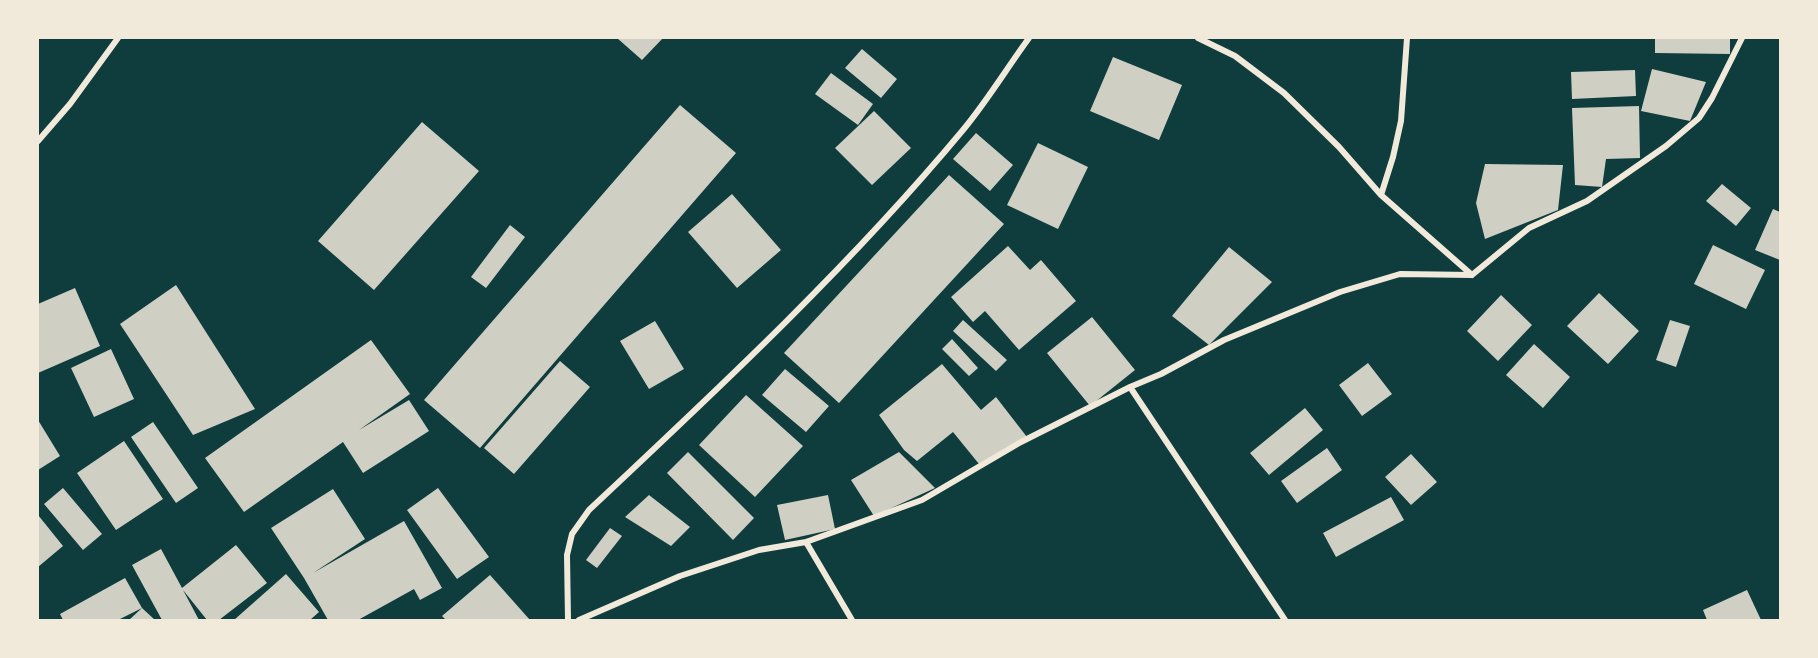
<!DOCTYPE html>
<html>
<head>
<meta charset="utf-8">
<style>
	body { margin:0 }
	#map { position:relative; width:1818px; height:658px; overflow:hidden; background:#0f3d3e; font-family:"Varela Round",sans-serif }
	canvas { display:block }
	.frame { position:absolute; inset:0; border:39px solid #f1e9da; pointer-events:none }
</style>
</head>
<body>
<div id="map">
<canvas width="1818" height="658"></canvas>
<div class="frame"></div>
</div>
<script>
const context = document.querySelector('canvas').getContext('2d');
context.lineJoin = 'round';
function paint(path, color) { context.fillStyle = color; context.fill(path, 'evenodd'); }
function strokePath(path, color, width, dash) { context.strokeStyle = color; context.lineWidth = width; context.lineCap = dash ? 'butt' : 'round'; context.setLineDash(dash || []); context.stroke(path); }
paint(new Path2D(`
	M 617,38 L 663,38 L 642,60 Z
	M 1655,38 L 1730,38 L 1730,54 L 1655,53 Z
	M 862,49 L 897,79 L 881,98 L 845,68 Z
	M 1113,57 L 1182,85 L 1159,140 L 1090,111 Z
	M 1652,69 L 1706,82 L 1690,121 L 1641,111 Z
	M 1635,70 L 1636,96 L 1572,99 L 1571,72 Z
	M 831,73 L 873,104 L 858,125 L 815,94 Z
	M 680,105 L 736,153 L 480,448 L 424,400 Z
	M 1639,106 L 1640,158 L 1606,159 L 1602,187 L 1575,185 L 1572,108 Z
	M 874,111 L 911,148 L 872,185 L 835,148 Z
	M 422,122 L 479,171 L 374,290 L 318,241 Z
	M 976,133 L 1013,165 L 990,191 L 953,159 Z
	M 1038,143 L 1088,167 L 1058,229 L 1007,205 Z
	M 1485,164 L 1563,165 L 1558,210 L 1485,239 L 1476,203 Z
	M 949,175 L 1004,224 L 839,403 L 784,353 Z
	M 1722,184 L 1751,208 L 1736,226 L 1706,201 Z
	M 732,194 L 781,250 L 737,288 L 688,232 Z
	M 1773,209 L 1780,212 L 1780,260 L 1755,250 Z
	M 510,225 L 525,237 L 486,288 L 471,277 Z
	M 1713,245 L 1765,270 L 1746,309 L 1694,284 Z
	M 1008,246 L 1030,270 L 1041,260 L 1076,301 L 1019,350 L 985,311 L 973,322 L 951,297 Z
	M 1229,247 L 1272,282 L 1209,345 L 1172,316 Z
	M 176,285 L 255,409 L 193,435 L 120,324 Z
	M 75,288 L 100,346 L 38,373 L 38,304 Z
	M 1599,293 L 1639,331 L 1608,364 L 1567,326 Z
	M 1501,295 L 1532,325 L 1498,361 L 1467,331 Z
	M 1092,317 L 1135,370 L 1090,406 L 1047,353 Z
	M 963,320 L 1007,360 L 996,371 L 953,331 Z
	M 1670,320 L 1690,326 L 1676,367 L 1656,360 Z
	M 655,321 L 684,369 L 649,389 L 620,341 Z
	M 952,339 L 978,368 L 969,376 L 942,349 Z
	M 371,340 L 410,394 L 359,430 L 409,400 L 429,431 L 363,473 L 343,442 L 244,512 L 205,458 Z
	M 1534,344 L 1570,377 L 1543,408 L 1506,375 Z
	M 111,349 L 134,399 L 94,417 L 71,368 Z
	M 560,361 L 590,387 L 514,474 L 484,448 Z
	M 1368,363 L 1392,394 L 1362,416 L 1339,385 Z
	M 942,364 L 981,410 L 996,397 L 1027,437 L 979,464 L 953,432 L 917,461 L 904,450 L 879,415 Z
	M 785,369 L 829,406 L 806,432 L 762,395 Z
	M 746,395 L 803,446 L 755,497 L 699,445 Z
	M 1305,408 L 1323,430 L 1269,475 L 1250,453 Z
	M 38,420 L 60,456 L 38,470 Z
	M 153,422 L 198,488 L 176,503 L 131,437 Z
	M 124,441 L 163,499 L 116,530 L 77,473 Z
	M 1327,448 L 1342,470 L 1297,503 L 1281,481 Z
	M 688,452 L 754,518 L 733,540 L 667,473 Z
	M 899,452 L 935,488 L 874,516 L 851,480 Z
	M 1411,454 L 1437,482 L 1411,505 L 1385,477 Z
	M 63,488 L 102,534 L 83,550 L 44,504 Z
	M 438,488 L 489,557 L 457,579 L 407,510 Z
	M 333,489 L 365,539 L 313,573 L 404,521 L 442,588 L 420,600 L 414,589 L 358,620 L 328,620 L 304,578 L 271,528 Z
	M 649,495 L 690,527 L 671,546 L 625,517 Z
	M 828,495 L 835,529 L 785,540 L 777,505 Z
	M 1391,497 L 1404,520 L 1336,557 L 1323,533 Z
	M 38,515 L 63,546 L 38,567 Z
	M 610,528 L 622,536 L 597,568 L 586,560 Z
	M 236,545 L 267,583 L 219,620 L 207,620 L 183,590 L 199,620 L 162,620 L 132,565 L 161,549 L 182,588 Z
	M 286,574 L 319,612 L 310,620 L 234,620 Z
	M 490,575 L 530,620 L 446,620 L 442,616 Z
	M 125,578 L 142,608 L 155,620 L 129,620 L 142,608 L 118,620 L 63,620 L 60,614 Z
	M 1747,590 L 1761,620 L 1707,620 L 1703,610 Z`), '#cfcfc3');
strokePath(new Path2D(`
	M 1198,38 L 1235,56 L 1284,93 L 1339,147 L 1381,195 L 1472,275
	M 38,141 L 70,104 L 118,38
	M 1381,195 L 1393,157 L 1401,121 L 1407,38
	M 1130,387 L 1285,620
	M 806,542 L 852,620
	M 568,620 L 567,555 L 572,534 L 589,510 C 718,389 849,267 963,130 C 987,101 1007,68 1029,38
	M 579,620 L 680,576 L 759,550 L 806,542 L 922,500 L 1021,442 L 1130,387 L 1161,374 L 1224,340 L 1340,292 L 1400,274 L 1472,275 L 1529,228 L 1587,201 L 1666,146 L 1699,118 L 1712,98 L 1742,38`), '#f1e9da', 6);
</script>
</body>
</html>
